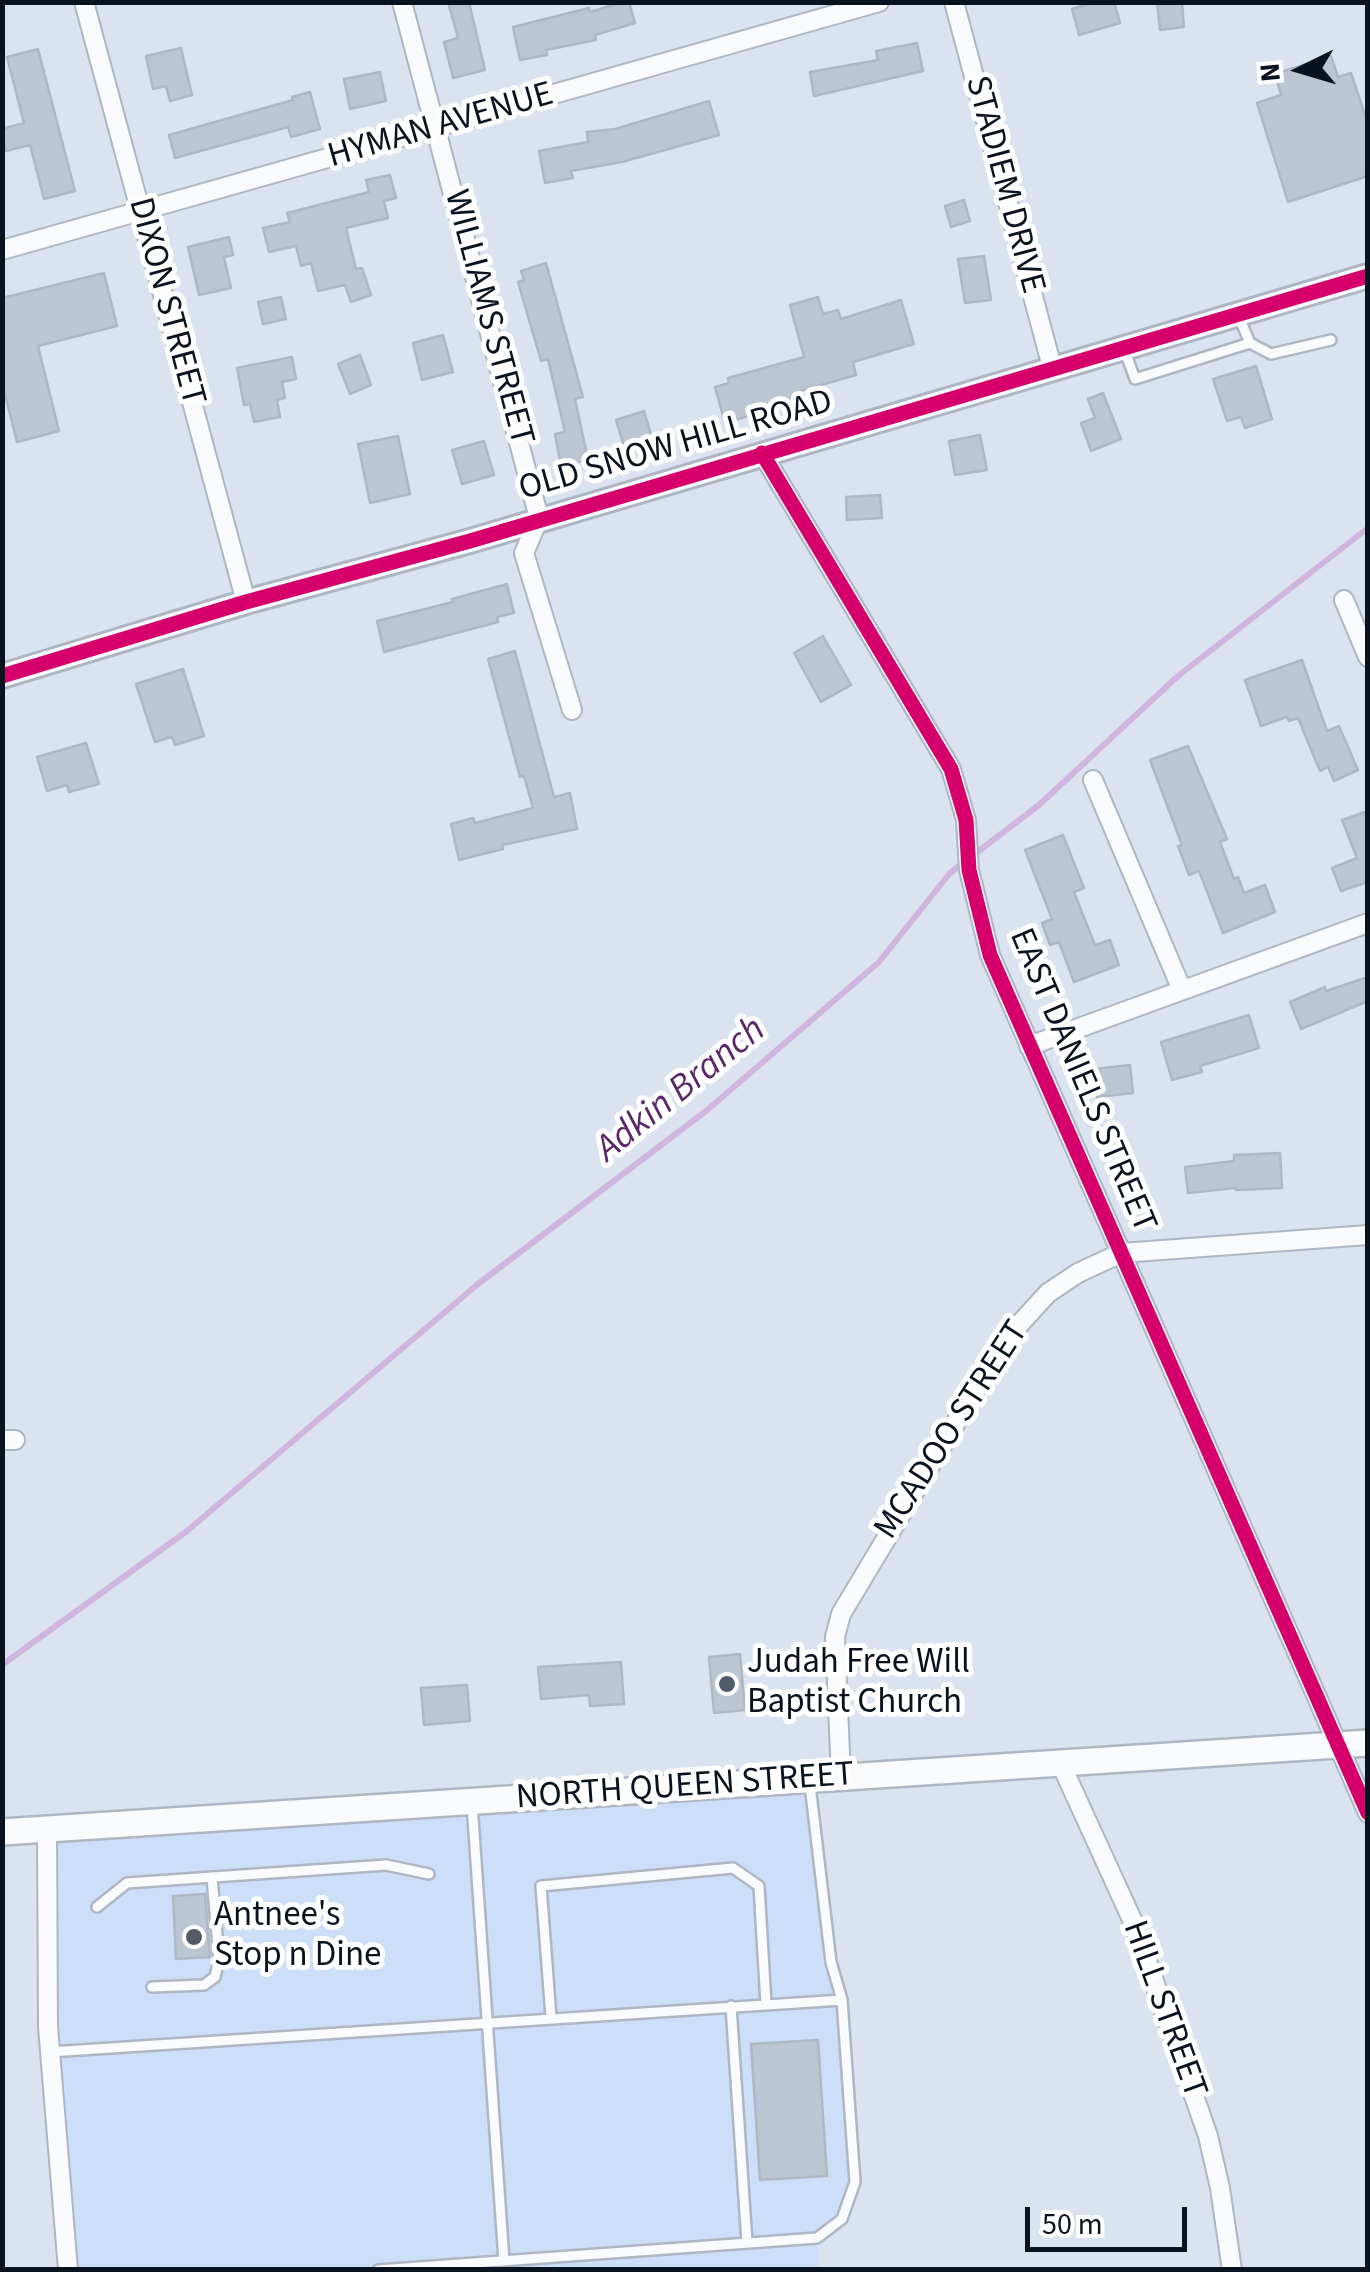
<!DOCTYPE html>
<html>
<head>
<meta charset="utf-8">
<style>
	body { margin:0 }
	#map { position:relative; width:1370px; height:2272px; overflow:hidden; background:#dbe3f0; font-family:"Source Sans 3",sans-serif }
	canvas { display:block }
	.frame { position:absolute; inset:0; border:5px solid #09121f; pointer-events:none }
	.north { position:absolute; left:1250px; top:20px; width:100px; height:100px; -webkit-text-stroke:8px #fff; paint-order:stroke; rotate:265deg; font-size:28px; font-weight:700; line-height:40px; text-align:center; color:#09121f }
	.north::after { content:''; display:block; margin:auto; width:35px; height:45px; background:#09121f; clip-path:polygon(50% 0,100% 100%,50% 72%,0 100%) }
	.scale { position:absolute; left:1025px; top:2207px; width:162px; height:45px; box-sizing:border-box; border:5px solid #09121f; border-top:0; padding-left:12px; font-size:30px; line-height:35px; white-space:nowrap; color:#09121f; -webkit-text-stroke:8px #fff; paint-order:stroke }
</style>
</head>
<body>
<div id="map">
<canvas width="1370" height="2272"></canvas>
<div class="frame"></div>
<div class="north">N</div>
<div class="scale">50 m</div>
</div>
<script>
const context = document.querySelector('canvas').getContext('2d');
context.lineJoin = 'round';
function paint(path, color) { context.fillStyle = color; context.fill(path, 'evenodd'); }
function strokePath(path, color, width, dash) { context.strokeStyle = color; context.lineWidth = width; context.lineCap = dash ? 'butt' : 'round'; context.setLineDash(dash || []); context.stroke(path); }
function write(font, color, halo, rows, align = 'center') {
  context.font = font + ' "Source Sans 3",sans-serif'; context.lineWidth = 10; context.setLineDash([]); context.textBaseline = 'middle'; context.strokeStyle = halo; context.fillStyle = color; for (const [text, x, y, turn = 0] of rows) {
    context.save(); context.translate(x, y); context.rotate((+turn || 0) * Math.PI / 180); context.textAlign = isNaN(turn) ? turn : align; if (halo) context.strokeText(text, 0, 0); context.fillText(text, 0, 0); context.restore();
  }
}
paint(new Path2D(`
	M 810,1780 L 831,1962 L 842,2000 L 855,2182 L 842,2219 L 817,2239 L 820,2269 L 68,2269 L 47,1829 Z`), '#cddef8');
strokePath(new Path2D(`
	M 2,1665 L 187,1531 L 478,1284 L 706,1111 L 879,962 L 950,873 L 1039,805 L 1178,676 L 1368,528`), '#d0b6de', 6);
const building = new Path2D(`
	M 448,2 L 469,2 L 485,70 L 453,78 L 444,42 L 458,38 Z
	M 623,2 L 629,2 L 635,23 L 595,35 L 596,40 L 546,50 L 547,55 L 520,60 L 513,27 L 589,8 L 590,12 Z
	M 1095,2 L 1114,2 L 1120,23 L 1079,35 L 1072,9 Z
	M 1157,2 L 1182,2 L 1184,27 L 1160,30 Z
	M 917,43 L 923,71 L 814,96 L 810,72 L 878,60 L 876,51 Z
	M 181,48 L 192,95 L 170,101 L 166,86 L 153,89 L 146,56 Z
	M 38,49 L 75,191 L 44,199 L 30,145 L 6,151 L 2,137 L 2,129 L 24,123 L 7,57 Z
	M 1331,56 L 1338,77 L 1351,73 L 1368,124 L 1368,176 L 1288,202 L 1257,103 L 1281,95 L 1275,74 Z
	M 380,72 L 386,101 L 350,109 L 344,79 Z
	M 310,92 L 320,129 L 291,137 L 288,127 L 175,158 L 169,135 L 293,100 L 292,97 Z
	M 709,101 L 719,135 L 622,162 L 571,171 L 573,178 L 545,183 L 539,151 L 588,142 L 587,132 L 615,129 Z
	M 390,175 L 396,198 L 384,201 L 388,218 L 346,228 L 356,269 L 362,268 L 371,295 L 351,302 L 345,285 L 318,291 L 311,263 L 301,266 L 296,246 L 269,252 L 263,228 L 290,222 L 287,213 L 369,192 L 366,180 Z
	M 964,200 L 970,221 L 951,227 L 945,206 Z
	M 229,237 L 233,255 L 224,257 L 231,288 L 199,295 L 188,247 Z
	M 984,256 L 991,300 L 965,303 L 958,259 Z
	M 546,263 L 583,397 L 575,399 L 588,460 L 561,466 L 555,434 L 565,432 L 548,359 L 541,361 L 518,282 L 524,280 L 521,271 Z
	M 104,273 L 117,326 L 38,346 L 59,431 L 17,442 L 2,383 L 2,298 Z
	M 281,297 L 286,319 L 263,324 L 258,302 Z
	M 818,297 L 823,314 L 838,310 L 841,319 L 901,300 L 914,344 L 853,362 L 856,375 L 800,391 L 802,400 L 725,423 L 715,387 L 729,383 L 728,378 L 804,357 L 790,305 Z
	M 443,335 L 453,372 L 422,380 L 413,343 Z
	M 360,355 L 371,385 L 350,394 L 338,364 Z
	M 292,357 L 296,379 L 282,382 L 285,398 L 277,400 L 280,417 L 254,422 L 250,404 L 244,405 L 237,368 Z
	M 1256,366 L 1272,419 L 1245,428 L 1241,417 L 1227,421 L 1213,379 Z
	M 1103,393 L 1121,439 L 1091,451 L 1081,423 L 1095,418 L 1088,399 Z
	M 644,411 L 653,441 L 625,450 L 616,420 Z
	M 980,435 L 987,470 L 955,475 L 949,441 Z
	M 398,436 L 410,494 L 370,503 L 358,444 Z
	M 484,441 L 494,475 L 462,484 L 452,450 Z
	M 880,495 L 882,518 L 847,520 L 846,497 Z
	M 507,584 L 514,613 L 497,617 L 498,622 L 384,652 L 377,621 L 453,602 L 452,599 Z
	M 823,636 L 851,685 L 821,702 L 794,653 Z
	M 515,651 L 554,797 L 570,793 L 577,829 L 502,845 L 503,849 L 459,860 L 451,824 L 473,818 L 475,823 L 533,808 L 524,776 L 520,777 L 488,659 Z
	M 1302,660 L 1327,731 L 1339,726 L 1358,770 L 1334,781 L 1328,767 L 1320,771 L 1298,718 L 1289,721 L 1287,717 L 1261,726 L 1245,680 Z
	M 183,669 L 204,736 L 175,745 L 172,737 L 155,742 L 136,684 Z
	M 86,743 L 99,784 L 69,792 L 67,785 L 47,791 L 37,757 Z
	M 1188,746 L 1227,839 L 1220,842 L 1234,879 L 1238,877 L 1244,893 L 1265,885 L 1275,912 L 1223,933 L 1199,871 L 1189,875 L 1178,846 L 1182,845 L 1150,760 Z
	M 1368,811 L 1368,882 L 1341,891 L 1332,868 L 1357,858 L 1342,820 Z
	M 1063,835 L 1084,888 L 1074,892 L 1095,945 L 1110,940 L 1119,965 L 1074,982 L 1059,942 L 1050,945 L 1042,923 L 1052,919 L 1025,850 Z
	M 1368,977 L 1368,1001 L 1301,1029 L 1290,1002 L 1325,987 L 1326,991 Z
	M 1249,1015 L 1259,1048 L 1200,1066 L 1202,1072 L 1172,1080 L 1161,1042 Z
	M 1130,1065 L 1133,1093 L 1097,1097 L 1094,1069 Z
	M 1280,1153 L 1282,1188 L 1236,1190 L 1235,1188 L 1188,1193 L 1185,1167 L 1234,1161 L 1234,1155 Z
	M 740,1654 L 745,1710 L 714,1713 L 709,1657 Z
	M 621,1662 L 624,1704 L 590,1706 L 589,1695 L 541,1699 L 538,1667 Z
	M 467,1685 L 470,1721 L 424,1725 L 421,1688 Z
	M 205,1894 L 210,1957 L 176,1959 L 173,1896 Z
	M 818,2040 L 827,2176 L 760,2180 L 751,2044 Z`);
paint(building, '#bcc5d2');
strokePath(building, '#aeb7c4', 2.5);
const service = new Path2D(`
	M 1239,317 L 1250,343 L 1271,354 L 1331,340
	M 1124,349 L 1135,379 L 1250,343
	M 472,1804 L 504,2261
	M 97,1907 L 127,1883 L 386,1865 L 429,1874
	M 152,1987 L 204,1985 L 215,1977 L 219,1959 L 212,1877
	M 731,2006 L 747,2243
	M 551,2017 L 541,1886 L 733,1868 L 759,1886 L 766,2004
	M 50,2052 L 842,2000
	M 378,2270 L 817,2238 L 842,2219 L 855,2182 L 842,2000 L 831,1962 L 810,1785`);
const minor = new Path2D(`
	M 84,2 L 246,602
	M 402,2 L 539,518 L 524,553 L 572,710
	M 954,2 L 1052,367
	M 2,250 L 879,2
	M 762,453 L 951,769 L 966,820 L 969,870 L 990,955 L 1368,1813
	M 1344,600 L 1368,657
	M 1093,780 L 1182,990
	M 1029,1046 L 1368,923
	M 2,1440 L 15,1440
	M 1060,1762 L 1134,1924 L 1208,2136 L 1220,2188 L 1232,2270
	M 841,1777 L 835,1637 L 841,1614 L 1006,1339 L 1048,1293 L 1078,1273 L 1121,1253 L 1368,1235
	M 47,1829 L 48,2027 L 68,2270`);
const tertiary = new Path2D(`
	M 2,676 L 246,602 L 470,541 L 1368,276`);
const secondary = new Path2D(`
	M 2,1832 L 1368,1743`);
strokePath(service, '#aeb6c3', 14);
strokePath(minor, '#aeb6c3', 22);
strokePath(tertiary, '#aeb6c3', 28);
strokePath(secondary, '#aeb6c3', 30);
strokePath(service, '#fafbfd', 9);
strokePath(minor, '#fafbfd', 18);
strokePath(tertiary, '#fafbfd', 22);
strokePath(secondary, '#fafbfd', 25);
strokePath(new Path2D(`
	M 762,453 L 951,769 L 966,820 L 969,870 L 990,955 L 1368,1813
	M 2,676 L 246,602 L 470,541 L 1368,276`), '#d6006c', 15);
for (const [x, y, r, color] of [
	[727,1684,10,"#525b68"],
	[194,1937,10,"#525b68"]
]) { const dot = new Path2D(); dot.arc(x, y, r, 0, 2 * Math.PI); context.fillStyle = color; context.fill(dot); strokePath(dot, '#fff', 4); }
write('35px', '#09121f', '#fff', [
	["HYMAN AVENUE",441,127,-16],
	["STADIEM DRIVE",1003,185,75],
	["DIXON STREET",165,302,75],
	["WILLIAMS STREET",487,318,75],
	["OLD SNOW HILL ROAD",676,447,-16],
	["EAST DANIELS STREET",1081,1081,67],
	["MCADOO STREET",953,1431,-57],
	["NORTH QUEEN STREET",685,1788,-4],
	["HILL STREET",1163,2010,70]
]);
write('35px', '#09121f', '#fff', [
	["Judah Free Will",747,1664],
	["Baptist Church",747,1704],
	["Antnee's",214,1917],
	["Stop n Dine",214,1957]
], 'left');
write('italic 38px', '#592868', '#fff', [
	["Adkin Branch",682,1091,-39]
]);
</script>
</body>
</html>
